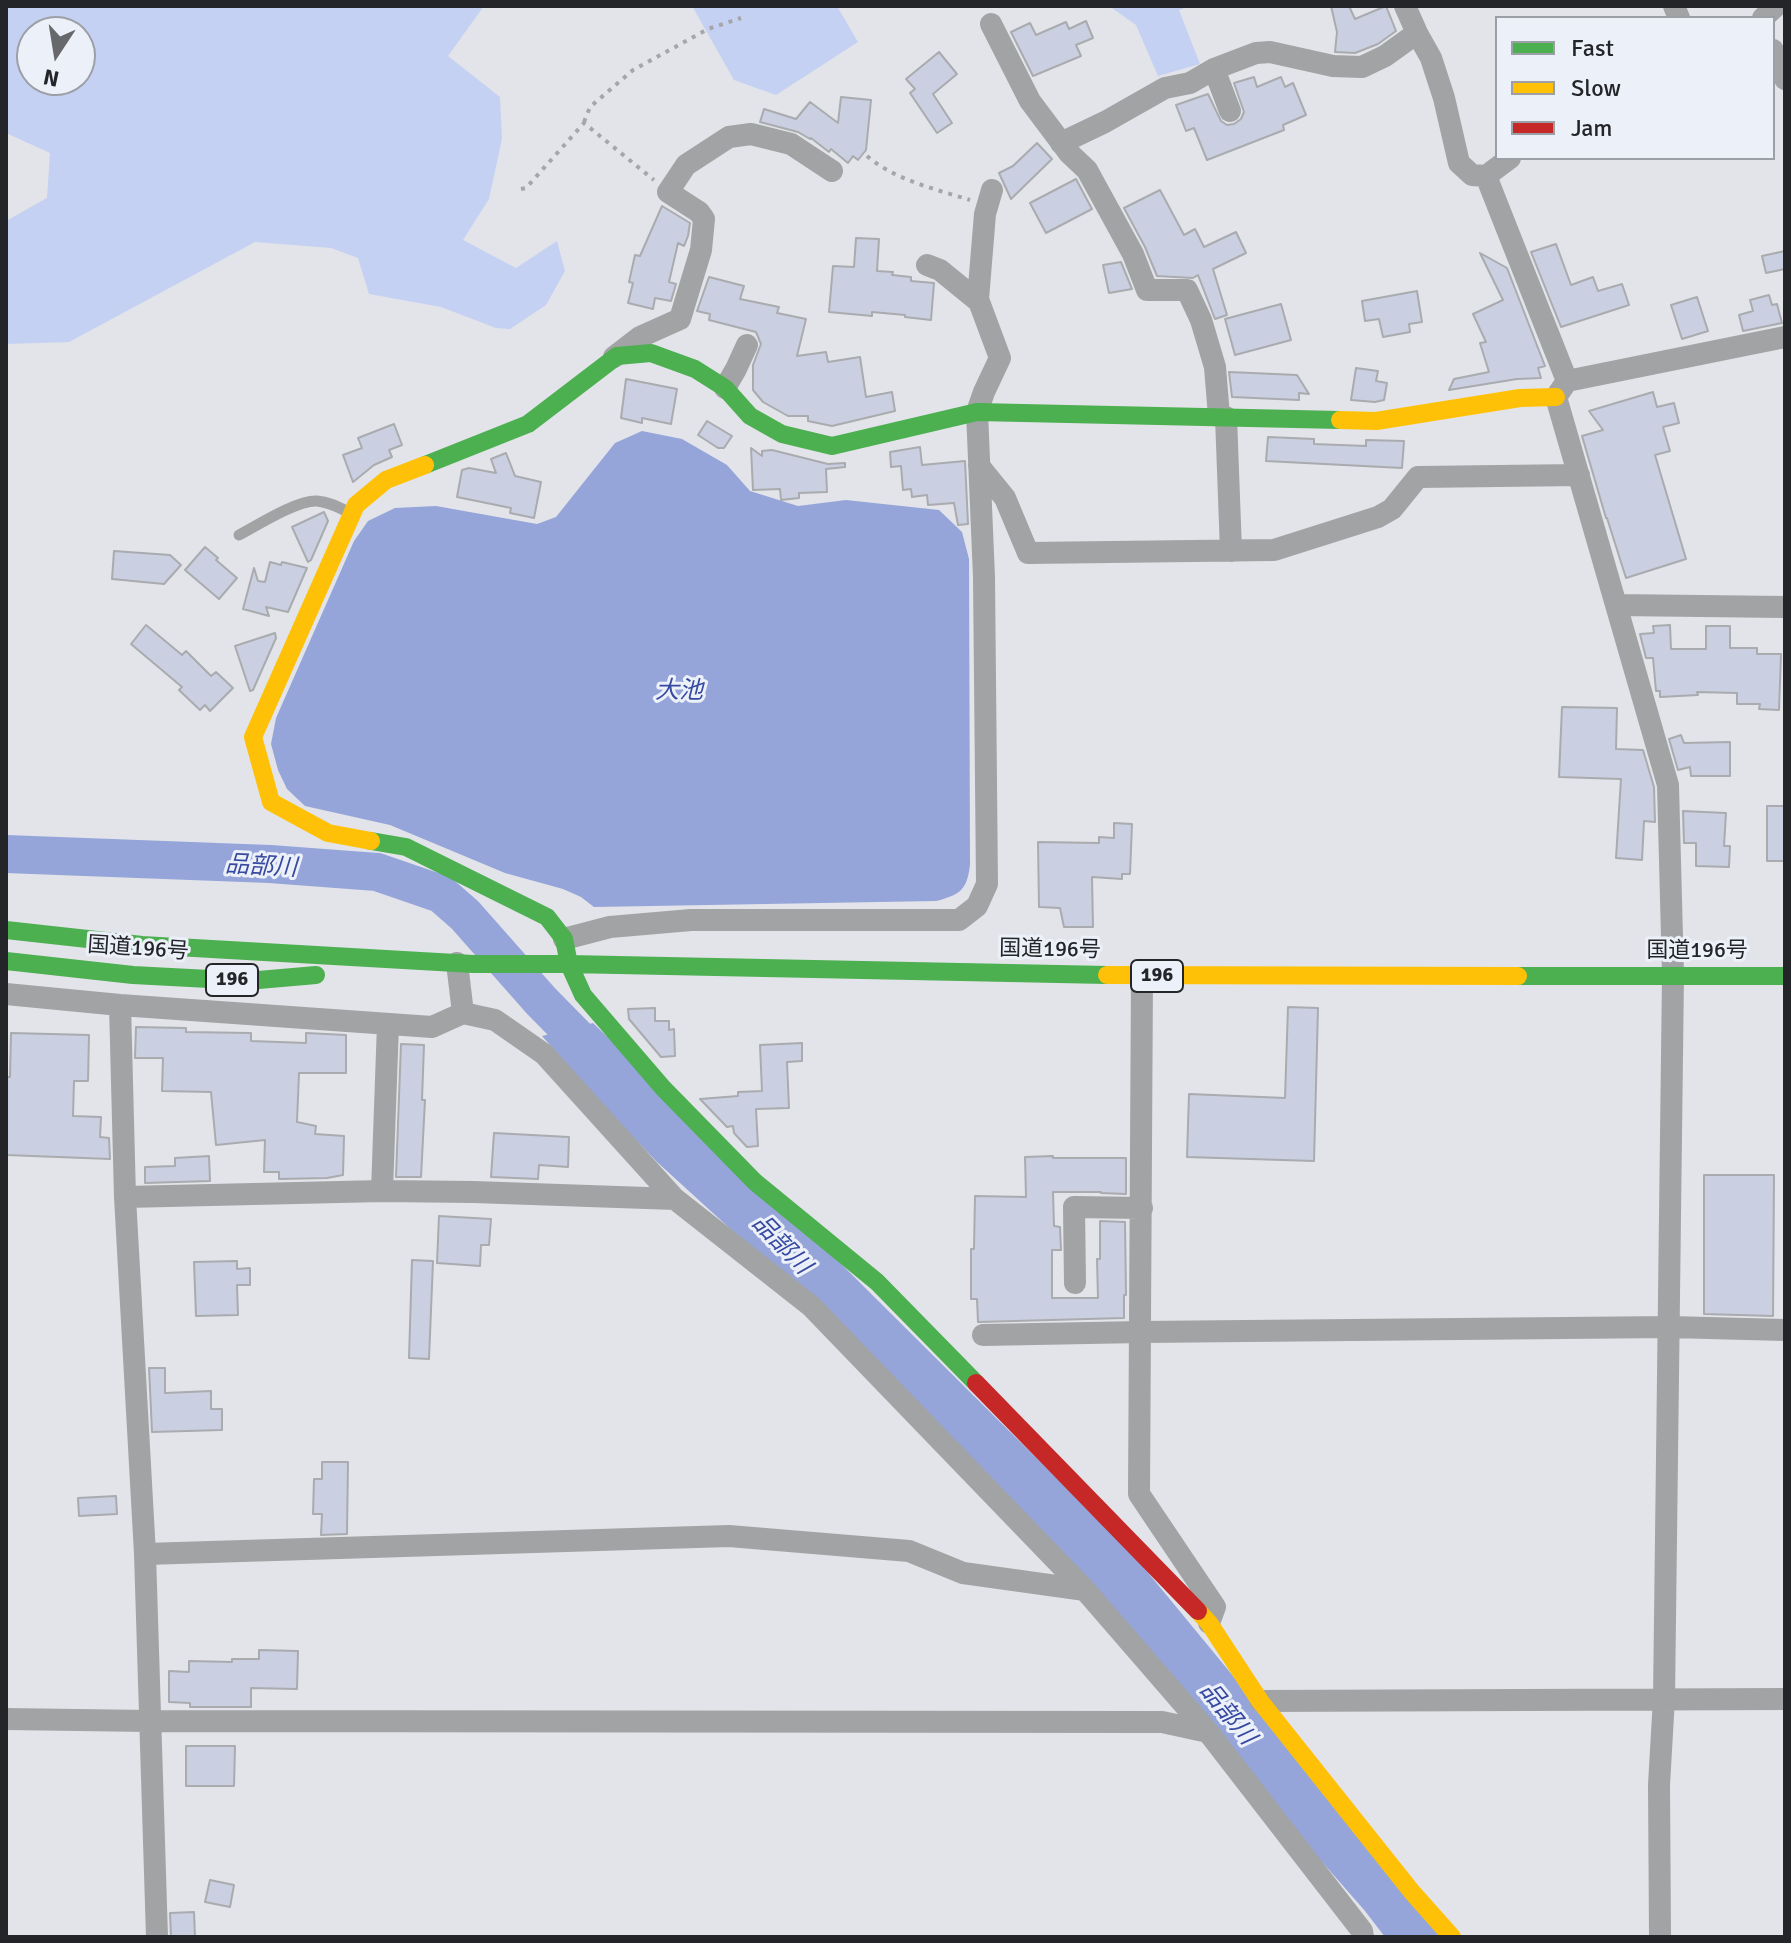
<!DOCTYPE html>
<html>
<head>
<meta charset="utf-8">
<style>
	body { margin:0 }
	#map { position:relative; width:1791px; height:1943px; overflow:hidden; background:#e2e4e9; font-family:Signika,sans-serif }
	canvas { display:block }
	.frame { position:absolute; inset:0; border:8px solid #242528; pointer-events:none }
	.legend { position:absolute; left:1495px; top:16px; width:280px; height:144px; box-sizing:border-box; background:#ecf0f9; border:2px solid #9c9fa5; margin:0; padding:10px 14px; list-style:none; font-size:24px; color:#242528 }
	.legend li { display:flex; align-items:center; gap:16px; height:40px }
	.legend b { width:40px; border:2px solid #9c9fa5 }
	.north { position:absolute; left:16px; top:16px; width:80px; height:80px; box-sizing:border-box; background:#ecf0f9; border:2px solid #9c9fa5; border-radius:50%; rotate:192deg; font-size:22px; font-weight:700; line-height:32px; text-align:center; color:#242528 }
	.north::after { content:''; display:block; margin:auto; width:28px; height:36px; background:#66686c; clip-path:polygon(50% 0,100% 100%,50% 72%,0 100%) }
</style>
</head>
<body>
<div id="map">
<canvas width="1791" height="1943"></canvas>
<div class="frame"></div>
<ul class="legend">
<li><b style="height:10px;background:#4caf50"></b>Fast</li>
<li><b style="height:10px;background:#ffc107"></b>Slow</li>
<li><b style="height:10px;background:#c62828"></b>Jam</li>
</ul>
<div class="north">N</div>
</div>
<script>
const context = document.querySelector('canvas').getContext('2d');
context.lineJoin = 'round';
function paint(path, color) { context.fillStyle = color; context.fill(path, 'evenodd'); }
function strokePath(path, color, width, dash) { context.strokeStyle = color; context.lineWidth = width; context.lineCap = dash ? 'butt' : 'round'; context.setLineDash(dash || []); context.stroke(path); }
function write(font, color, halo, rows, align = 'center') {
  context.font = font + ' Signika,"Noto Sans JP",sans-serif'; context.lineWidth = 6; context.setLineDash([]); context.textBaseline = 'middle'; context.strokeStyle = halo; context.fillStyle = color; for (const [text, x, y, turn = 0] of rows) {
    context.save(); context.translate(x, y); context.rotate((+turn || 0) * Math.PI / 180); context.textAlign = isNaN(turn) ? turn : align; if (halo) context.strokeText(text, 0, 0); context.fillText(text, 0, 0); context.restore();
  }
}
paint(new Path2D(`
	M 6,6 L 484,6 L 448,56 L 500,97 L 502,139 L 489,199 L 463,240 L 516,268 L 557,241 L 565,271 L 546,305 L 510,329 L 496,328 L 441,307 L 369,294 L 358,258 L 331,248 L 255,242 L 69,342 L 6,344 L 6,221 L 47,198 L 50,153 L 6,133 ZM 32,32 L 80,32 L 80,80 L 32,80 Z
	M 692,6 L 837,6 L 858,42 L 776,95 L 734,80 Z
	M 1109,6 L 1190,6 L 1179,10 L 1200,64 L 1158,76 L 1136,25 Z`), '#c5d1f3');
paint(new Path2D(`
	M 642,431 L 682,439 L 727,465 L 750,491 L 798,506 L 846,500 L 939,510 L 962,532 L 969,559 L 970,865 C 967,890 960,895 936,901 L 594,907 L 581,897 L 563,889 L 505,873 L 390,825 L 305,806 L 287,789 L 278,770 L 271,744 L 276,718 L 354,541 L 368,521 L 395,508 L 436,506 L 537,524 L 556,517 L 615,443 Z
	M 593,1023 L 818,1241 L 1131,1552 L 1448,1937 L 1385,1937 L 1365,1911 L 1282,1816 L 759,1255 L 657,1162 L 612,1115 L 542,1036 Z`), '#95a5d9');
strokePath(new Path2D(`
	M 6,854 L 270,864 L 377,872 L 441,894 L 465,915 L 541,1001 L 605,1066`), '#95a5d9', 38);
const building = new Path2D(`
	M 1331,6 L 1349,6 L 1355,19 L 1386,6 L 1396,31 L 1378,44 L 1355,53 L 1335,52 L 1337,32 Z
	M 1086,21 L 1093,38 L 1076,45 L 1081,56 L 1033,76 L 1011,32 L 1030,23 L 1036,35 L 1066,22 L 1069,29 Z
	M 939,52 L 957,74 L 933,94 L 952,123 L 937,133 L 910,93 L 915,89 L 906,79 Z
	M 1254,77 L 1257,87 L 1281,77 L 1285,87 L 1293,83 L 1306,115 L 1283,125 L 1284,130 L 1207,160 L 1194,128 L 1186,131 L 1176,105 L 1208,94 L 1221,121 L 1227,125 L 1234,124 L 1241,119 L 1244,112 L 1234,83 Z
	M 841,97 L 871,100 L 866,150 L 858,160 L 853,156 L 848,163 L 831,149 L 829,152 L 811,138 L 810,139 L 798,132 L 760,122 L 764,109 L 796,119 L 810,102 L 838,123 Z
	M 1037,143 L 1052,159 L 1011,199 L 999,173 L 1013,166 Z
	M 1076,179 L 1092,209 L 1046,233 L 1030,203 Z
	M 1160,190 L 1184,235 L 1195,229 L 1204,247 L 1236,232 L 1246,253 L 1213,269 L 1227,315 L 1215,319 L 1198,275 L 1193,278 L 1157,276 L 1145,247 L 1124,208 Z
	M 662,206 L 690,223 L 688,236 L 684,246 L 678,243 L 669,282 L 676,284 L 671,301 L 655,298 L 653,309 L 628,303 L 633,283 L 629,282 L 635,255 L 640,256 Z
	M 856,238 L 879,239 L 877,271 L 893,272 L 892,275 L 911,277 L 911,281 L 934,283 L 931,320 L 905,317 L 905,315 L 872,312 L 872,316 L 829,312 L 833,266 L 854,267 Z
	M 1556,244 L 1571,285 L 1593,277 L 1598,291 L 1622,284 L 1629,305 L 1561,327 L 1531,252 Z
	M 1785,251 L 1785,269 L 1766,273 L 1762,256 Z
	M 1480,253 L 1507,268 L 1545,366 L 1538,368 L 1541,378 L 1517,379 L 1449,390 L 1454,379 L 1489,372 L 1480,343 L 1486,342 L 1473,314 L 1503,300 Z
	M 1121,262 L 1132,289 L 1109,293 L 1103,265 Z
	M 709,277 L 744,286 L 740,299 L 779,307 L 777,313 L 806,319 L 797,356 L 826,352 L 828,362 L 860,357 L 866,397 L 892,392 L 895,411 L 832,426 L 808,421 L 808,416 L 788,416 L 763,402 L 753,390 L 753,365 L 761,344 L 756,332 L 709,320 L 710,314 L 697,311 Z
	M 1417,291 L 1422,322 L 1409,324 L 1410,332 L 1383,337 L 1379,319 L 1365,321 L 1362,301 Z
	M 1769,295 L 1772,305 L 1777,304 L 1782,323 L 1743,331 L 1739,315 L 1753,311 L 1750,300 Z
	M 1697,297 L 1708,331 L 1682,339 L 1671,305 Z
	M 1281,304 L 1291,340 L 1235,355 L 1225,319 Z
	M 1356,368 L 1378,371 L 1376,381 L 1387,383 L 1384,400 L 1375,402 L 1351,400 Z
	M 1229,372 L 1297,375 L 1309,394 L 1299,393 L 1299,400 L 1232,397 Z
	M 626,379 L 677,389 L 671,424 L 642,418 L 642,423 L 621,418 Z
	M 1653,392 L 1657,407 L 1674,403 L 1679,423 L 1663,427 L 1670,451 L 1655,455 L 1686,559 L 1626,578 L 1607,518 L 1606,518 L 1582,436 L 1603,430 L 1589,411 Z
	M 707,421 L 732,436 L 724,448 L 718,448 L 698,435 Z
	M 394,424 L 402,445 L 389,450 L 392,457 L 374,465 L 353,482 L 343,455 L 362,448 L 358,438 Z
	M 1268,437 L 1314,439 L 1314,444 L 1366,446 L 1366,440 L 1404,441 L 1402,468 L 1266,461 Z
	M 920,447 L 922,465 L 965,461 L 968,524 L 958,525 L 954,503 L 928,505 L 927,495 L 912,497 L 911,489 L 903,490 L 901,466 L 891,467 L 890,452 Z
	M 751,448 L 762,456 L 762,451 L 772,450 L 828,464 L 845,463 L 845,467 L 826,469 L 827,492 L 799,493 L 799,498 L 781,500 L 780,489 L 753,490 Z
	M 506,453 L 515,476 L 541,482 L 534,518 L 510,513 L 511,508 L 457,497 L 462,470 L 469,468 L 496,473 L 491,459 Z
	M 324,512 L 328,521 L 311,560 L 308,562 L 292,527 Z
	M 205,547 L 218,558 L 216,560 L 237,578 L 219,599 L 185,570 Z
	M 114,551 L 170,555 L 181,565 L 164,584 L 112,579 Z
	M 270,562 L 281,565 L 282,562 L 307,568 L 288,612 L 266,607 L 269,616 L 243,609 L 254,568 L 258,581 L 265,582 Z
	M 146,625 L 182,655 L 186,651 L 211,676 L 216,672 L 233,688 L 210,711 L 205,705 L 200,710 L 179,690 L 182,687 L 131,644 Z
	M 1670,625 L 1671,649 L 1706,649 L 1706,626 L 1730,626 L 1730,648 L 1757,648 L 1757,654 L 1781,654 L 1779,710 L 1759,709 L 1760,704 L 1737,704 L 1737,693 L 1697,692 L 1698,695 L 1660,697 L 1660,691 L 1656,691 L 1653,658 L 1646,658 L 1640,634 L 1654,633 L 1653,626 Z
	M 275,633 L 276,638 L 253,690 L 250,691 L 235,646 Z
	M 1562,707 L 1617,708 L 1616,749 L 1643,750 L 1654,787 L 1655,822 L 1644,821 L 1642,860 L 1616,858 L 1621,779 L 1559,777 Z
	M 1681,735 L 1684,743 L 1730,742 L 1730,776 L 1691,776 L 1690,767 L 1678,770 L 1669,739 Z
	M 1767,806 L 1785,806 L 1785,861 L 1767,861 Z
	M 1683,811 L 1726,813 L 1724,846 L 1730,846 L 1729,867 L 1696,866 L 1696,843 L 1684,843 Z
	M 1114,823 L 1132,824 L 1130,874 L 1122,874 L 1122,879 L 1092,877 L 1093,927 L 1064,927 L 1060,908 L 1039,907 L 1038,842 L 1099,843 L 1099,837 L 1114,838 Z
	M 1288,1007 L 1318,1008 L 1314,1161 L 1187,1157 L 1189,1094 L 1285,1098 Z
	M 655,1008 L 655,1021 L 669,1021 L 669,1030 L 674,1029 L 675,1056 L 661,1057 L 629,1019 L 628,1009 Z
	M 136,1027 L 186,1028 L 186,1032 L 251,1033 L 251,1041 L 306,1043 L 306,1033 L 346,1035 L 346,1073 L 299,1073 L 297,1122 L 316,1126 L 315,1134 L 344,1136 L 343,1175 L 327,1178 L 279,1179 L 279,1172 L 264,1172 L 265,1140 L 216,1145 L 211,1092 L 162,1091 L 163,1058 L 135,1058 Z
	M 11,1033 L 89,1035 L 88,1081 L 74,1081 L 73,1116 L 101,1117 L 100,1137 L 109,1138 L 110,1159 L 6,1155 L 6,1077 L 10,1077 Z
	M 802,1043 L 802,1061 L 787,1062 L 789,1108 L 756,1109 L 758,1146 L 747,1147 L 734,1133 L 733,1126 L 727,1127 L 700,1099 L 738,1096 L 738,1092 L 762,1091 L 760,1045 Z
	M 401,1044 L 424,1045 L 422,1100 L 425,1100 L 421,1177 L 396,1177 Z
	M 494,1133 L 569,1137 L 568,1167 L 539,1165 L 538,1179 L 491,1177 Z
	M 209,1156 L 210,1181 L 145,1183 L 145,1167 L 175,1166 L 175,1158 Z
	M 1053,1156 L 1053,1158 L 1126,1158 L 1126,1194 L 1101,1193 L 1101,1192 L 1053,1192 L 1054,1226 L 1060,1227 L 1061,1250 L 1052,1250 L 1052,1298 L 1098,1298 L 1097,1259 L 1100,1259 L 1100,1221 L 1125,1222 L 1126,1295 L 1124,1295 L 1124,1318 L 978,1322 L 977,1299 L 971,1299 L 971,1249 L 974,1249 L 975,1196 L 1026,1197 L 1025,1157 Z
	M 1704,1175 L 1774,1175 L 1773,1316 L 1704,1314 Z
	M 439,1216 L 491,1219 L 489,1245 L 481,1245 L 480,1266 L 437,1263 Z
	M 412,1260 L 433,1261 L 429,1359 L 409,1358 Z
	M 237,1261 L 237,1269 L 250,1268 L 250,1285 L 237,1285 L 238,1315 L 196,1316 L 194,1262 Z
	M 149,1368 L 165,1368 L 165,1393 L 211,1391 L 211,1409 L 222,1409 L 222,1430 L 152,1432 Z
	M 322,1462 L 348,1462 L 347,1534 L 321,1535 L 322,1514 L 313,1514 L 314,1479 L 322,1479 Z
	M 116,1496 L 117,1514 L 79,1516 L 78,1498 Z
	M 259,1650 L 298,1651 L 297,1689 L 251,1688 L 251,1707 L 190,1707 L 190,1703 L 169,1702 L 169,1671 L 189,1672 L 189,1661 L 232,1662 L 232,1659 L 259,1659 Z
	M 186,1746 L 235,1746 L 234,1786 L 186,1786 Z
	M 210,1880 L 234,1885 L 230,1907 L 205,1902 Z
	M 194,1912 L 195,1937 L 171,1937 L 170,1913 Z`);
paint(building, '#cad0e1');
strokePath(building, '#a9abae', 2);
strokePath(new Path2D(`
	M 584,122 L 590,107 L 633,70 L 708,29 L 741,18
	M 867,156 C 895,180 935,189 970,200
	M 521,189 L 526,188 L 584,123 L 654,180`), '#a6a6a8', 4, [4, 6]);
strokePath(new Path2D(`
	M 239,535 C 258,525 297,500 317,501 C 329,502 338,507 348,512`), '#a2a3a4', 11);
strokePath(new Path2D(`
	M 1405,6 L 1417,33 L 1431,58 L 1444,98 L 1459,163 L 1472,175 L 1486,176 L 1510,158
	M 1674,6 L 1679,18
	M 1763,18 L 1776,6
	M 991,24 L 1030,101 L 1069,153 L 1087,170 L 1133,254 L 1147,290 L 1187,290 L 1201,320 L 1215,367 L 1219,416
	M 1773,50 L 1785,79
	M 1214,69 L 1230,111
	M 1061,143 L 1105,122 L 1165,88 L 1190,83 L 1214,69 L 1256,53 L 1270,52 L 1333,66 L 1362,67 L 1385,56 L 1417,33
	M 1486,176 L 1567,381
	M 927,265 L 940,270 L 978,301
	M 614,357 L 640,337 L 680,319 L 701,250 L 704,219 L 699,212 L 668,192 L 686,165 L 729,137 L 751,134 L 791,144 L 832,171
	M 725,388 L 736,369 L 747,345
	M 1226,417 L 1231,551
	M 979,466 L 1005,498 L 1028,553 L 1274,550 L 1378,517 L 1392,509 L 1418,477 L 1579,475
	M 1616,605 L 1785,607
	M 564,939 L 610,927 L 691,920 L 959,920 L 977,906 L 987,884 L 984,577 L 977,412 L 984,392 L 1000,358 L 978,299 L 985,214 L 992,190
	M 457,963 L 463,1013 L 495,1020 L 544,1054 L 675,1199 L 811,1306 L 1085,1590 L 1208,1732 L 1362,1931 L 1363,1937
	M 1142,976 L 1139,1494 L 1215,1607 L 1209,1623
	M 6,994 L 120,1005 L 432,1027 L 463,1013
	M 120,1005 L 125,1197 L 145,1554 L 157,1937
	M 382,1191 L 388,1024
	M 125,1197 L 382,1191 L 474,1192 L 675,1199
	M 1075,1283 L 1074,1207 L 1142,1208
	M 983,1335 L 1141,1332 L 1670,1327 L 1785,1330
	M 145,1554 L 729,1536 L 909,1551 L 963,1573 L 1085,1590
	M 1260,1701 L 1785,1699
	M 6,1719 L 149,1721 L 1162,1722 L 1208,1732
	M 1660,1937 L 1659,1785 L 1664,1698 L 1673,975 L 1668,785 L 1556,397 L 1567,381 L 1785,337`), '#a2a3a4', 22);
strokePath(new Path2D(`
	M 425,465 L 528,424 L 617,356 L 651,353 L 695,369 L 725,388 L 750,416 L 782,434 L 832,446 L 977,412 L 1340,420
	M 371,841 L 406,847 L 547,917 L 564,939 L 569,964 L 583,995 L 663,1088 L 755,1182 L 877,1282 L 976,1383
	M 6,930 L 142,945 L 473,964 L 569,964 L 1107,975
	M 6,961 L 133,975 L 247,981 L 316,975
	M 1518,976 L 1785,976`), '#4caf50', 18);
strokePath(new Path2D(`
	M 1340,420 L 1376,421 L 1520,398 L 1556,397
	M 371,841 L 328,833 L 271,802 L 253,737 L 356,505 L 386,480 L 425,465
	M 1107,975 L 1518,976
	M 1198,1611 L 1209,1623 L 1260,1701 L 1412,1892 L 1452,1937`), '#ffc107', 18);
strokePath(new Path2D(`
	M 976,1383 L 1198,1611`), '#c62828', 18);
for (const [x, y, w] of [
	[1157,976,52],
	[232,980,52]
]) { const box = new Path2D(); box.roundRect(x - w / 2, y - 16, w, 32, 6); context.fillStyle = '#ecf0f9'; context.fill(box); strokePath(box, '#242528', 2); }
write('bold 20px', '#242528', null, [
	["196",1157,976],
	["196",232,980]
]);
write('22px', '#242528', '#ecf0f9', [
	["国道196号",138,949,4],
	["国道196号",1050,950,1],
	["国道196号",1697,951]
]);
write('italic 24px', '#374aa1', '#ecf0f9', [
	["大池",679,692],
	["品部川",261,867,3],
	["品部川",781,1245,46],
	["品部川",1227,1714,51]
]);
</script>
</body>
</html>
